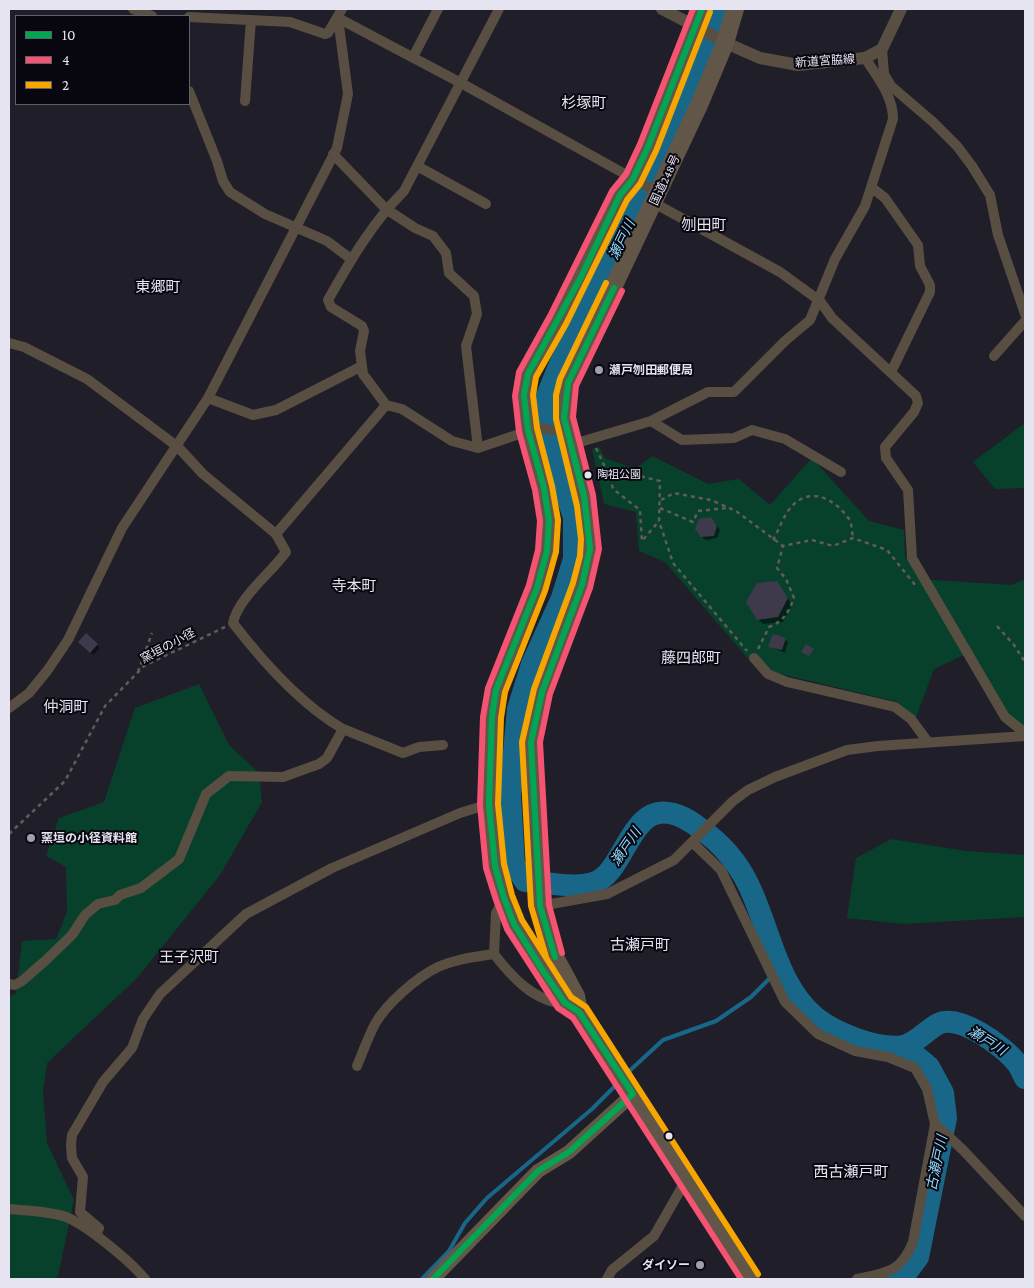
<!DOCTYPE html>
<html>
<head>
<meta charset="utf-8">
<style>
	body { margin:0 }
	#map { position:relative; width:1034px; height:1288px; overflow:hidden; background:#201e29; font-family:"Crimson Pro",serif }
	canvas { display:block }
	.frame { position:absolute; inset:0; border:10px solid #e7e4f2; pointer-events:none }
	.legend { position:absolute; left:15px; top:15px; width:175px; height:90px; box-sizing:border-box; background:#08060e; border:1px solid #615f69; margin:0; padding:6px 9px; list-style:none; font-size:15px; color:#e7e4f2 }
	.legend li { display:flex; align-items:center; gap:10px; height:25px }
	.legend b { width:25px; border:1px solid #615f69 }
</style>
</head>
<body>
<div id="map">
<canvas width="1034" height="1288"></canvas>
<div class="frame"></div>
<ul class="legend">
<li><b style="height:6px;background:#00a651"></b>10</li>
<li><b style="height:6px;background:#f65372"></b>4</li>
<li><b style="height:6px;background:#f7a600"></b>2</li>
</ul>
</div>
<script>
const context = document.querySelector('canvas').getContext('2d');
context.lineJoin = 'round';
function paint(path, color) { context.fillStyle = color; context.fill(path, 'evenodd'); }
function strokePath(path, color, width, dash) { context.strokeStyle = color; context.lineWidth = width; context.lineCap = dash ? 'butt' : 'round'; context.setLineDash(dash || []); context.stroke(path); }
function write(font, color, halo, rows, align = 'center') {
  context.font = font + ' "Crimson Pro","Noto Sans JP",serif'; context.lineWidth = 4; context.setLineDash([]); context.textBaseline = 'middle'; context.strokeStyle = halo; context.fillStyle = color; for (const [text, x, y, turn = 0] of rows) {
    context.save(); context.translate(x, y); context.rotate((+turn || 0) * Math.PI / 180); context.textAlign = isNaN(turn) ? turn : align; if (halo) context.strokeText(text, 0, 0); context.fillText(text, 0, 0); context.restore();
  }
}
paint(new Path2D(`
	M 1025,423 L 1025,488 L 995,489 L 973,462 Z
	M 599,447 L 605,458 L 635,469 L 652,456 L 708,484 L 739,479 L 770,505 L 812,458 L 869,521 L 904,530 L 905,556 L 919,579 L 1012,585 L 1025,579 L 1025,727 L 1010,720 L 970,652 L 934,669 L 915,720 L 898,702 L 756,668 L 665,562 L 639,551 L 636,512 L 604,504 L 592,449 Z
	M 199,684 L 229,745 L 259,773 L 262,802 L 220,875 L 138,977 L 47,1063 L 43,1092 L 47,1143 L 74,1200 L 58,1276 L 53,1279 L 9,1279 L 9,996 L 16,994 L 22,941 L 56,939 L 67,912 L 66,867 L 46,856 L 59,818 L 104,802 L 135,708 Z
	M 891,839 L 966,851 L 1025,855 L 1025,917 L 903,924 L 847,918 L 856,858 Z`), '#07412b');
paint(new Path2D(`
	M 714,522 L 720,530 L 717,538 L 706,540 L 702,537 Z
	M 776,583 L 792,604 L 783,622 L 763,624 L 758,619 Z
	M 86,635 L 100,648 L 93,655 L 79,642 Z
	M 785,639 L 788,642 L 785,653 L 770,646 Z`), '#0007');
strokePath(new Path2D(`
	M 625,1075 L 663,1040 L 716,1021 L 751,997 L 781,967
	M 422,1279 L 449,1251 L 465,1223 L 487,1198 L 592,1109 L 619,1082`), '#196788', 4);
strokePath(new Path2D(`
	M 717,9 L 701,63 L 639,204 L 560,364 L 545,401 L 556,463 L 574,517 L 574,559 L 562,598 L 532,664 L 518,709 L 510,795 L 514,864 L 525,881 C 547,882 572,889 593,883 C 624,875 629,806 669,813 C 682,815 692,822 702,830 C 721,843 738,863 748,884 C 770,928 776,984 815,1017 C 835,1033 877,1050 903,1046 C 915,1044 928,1029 938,1024 C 959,1013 1003,1046 1016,1062 C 1020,1066 1022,1073 1025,1078
	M 891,1279 L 904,1276 L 918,1257 L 946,1118 L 943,1093 L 929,1067 L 904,1046`), '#196788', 22);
paint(new Path2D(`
	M 711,517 L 717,526 L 714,536 L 701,537 L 695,529 L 699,519 Z
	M 777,581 L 788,598 L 778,617 L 757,620 L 746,602 L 757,583 Z
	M 86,633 L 98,644 L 90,653 L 78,642 Z
	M 773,634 L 786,638 L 782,650 L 768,647 Z
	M 806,644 L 814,649 L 809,656 L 801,652 Z`), '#3e394b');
strokePath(new Path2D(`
	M 596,448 L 610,478 L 613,489 L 640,510 L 642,541 L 659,521
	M 610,478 L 628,473 L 660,481 L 659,521 L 673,563 L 747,651
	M 661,500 L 674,493 L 711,500 L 736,511 L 783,546 L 812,540 L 833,546 L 853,538 L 887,550 L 916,586
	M 660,508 L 693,522 L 698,511 L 727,508
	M 773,540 C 779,530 784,514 792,506 C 811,486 835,499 849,519 C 852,524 852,532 853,538
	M 997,626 L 1014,645 L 1025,662
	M 758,649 L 769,627 C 784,621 788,613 794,598 L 786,579 L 777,568 L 783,546
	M 138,672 L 152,633
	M 9,834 L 65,781 L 105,706 L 144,666 L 225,627`), '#625c56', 2.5, [4, 4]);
strokePath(new Path2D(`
	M 133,9 L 152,16
	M 499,9 L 404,191 C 372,223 350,261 328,300 L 331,307 L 362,326 L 364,331 L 360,351 L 363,374 L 386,405 L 402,409 L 452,441 L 478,448 L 537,428 L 565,431
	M 189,17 L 290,22 L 325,34 L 328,33 L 342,9
	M 338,18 L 461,83 L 659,193
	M 882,49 L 884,74 L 891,86 L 933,122 L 957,146 L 972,166 L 990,195 L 998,235 L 1025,314
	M 413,57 L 438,9
	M 189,91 L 217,161 L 223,181 L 230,192 L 265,214 L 327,241 L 351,259
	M 245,101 L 251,20
	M 333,154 L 386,209 L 415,228 L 433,236 L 446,253 L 449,273 L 474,296 L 477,314 L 466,346 L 478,448
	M 417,166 L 486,204
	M 871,187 L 885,198 L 918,245 L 920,266 L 930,285 L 930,292 L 891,372
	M 654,203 L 780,272 L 820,301 L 832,318 L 916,396 L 918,403 L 914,412 L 885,447 L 886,458 L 908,490 L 912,558 L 1005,717 L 1025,733
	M 9,343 L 24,347 L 87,379 L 178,447 L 203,474 L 276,534 L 286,552 C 271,573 238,598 233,623 C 263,662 300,704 343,729 L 327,758 L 319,764 L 283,777 L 229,776 L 206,794 L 179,859 L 141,888 L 120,895 L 115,900 L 98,904 L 85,915 L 72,935 L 45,961 L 22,981 L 15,985 L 9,984
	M 994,356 L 1025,321
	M 208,398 L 253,415 L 276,410 L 362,366
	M 651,421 L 682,440 L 734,438 L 752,430 L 785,439 L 841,472
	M 570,445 L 651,421 L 708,392 L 734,392 L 785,341 L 810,320 L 835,259 L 865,206 L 893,119 C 893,96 878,78 865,58
	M 276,534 L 386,405
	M 754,658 L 768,674 L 787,682 L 895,707 L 911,719 L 928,742
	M 9,708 L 29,693 L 47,671 L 68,640 L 122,528 L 208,398 L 337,148 L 348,94 L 338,18
	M 343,729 L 403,753 L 419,747 L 443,745
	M 693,843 L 721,870 L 785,1002 L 818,1034 L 855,1051 L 888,1057 L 915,1068 L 927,1089 L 935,1124 L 913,1242 C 901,1272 887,1273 857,1279
	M 504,898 L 496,913 L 494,954 C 511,976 535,1003 565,1003
	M 540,906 L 607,894 L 674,860 L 733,801 L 748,790 L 775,777 L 847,750 L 878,746 L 1025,736
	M 357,1066 C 363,1052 368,1037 375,1024 C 386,1004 417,977 438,967 C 455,959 475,957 494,954
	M 935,1124 L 963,1150 L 1025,1216
	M 9,1209 C 27,1211 49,1211 66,1217 C 87,1225 131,1262 145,1279
	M 96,1235 L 99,1228 L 80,1212 L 83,1177 L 72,1158 L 71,1145 L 72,1135 L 103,1082 L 132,1048 L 143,1019 L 160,994 L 246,914 L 332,868 L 460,813 L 489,804
	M 607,1279 L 612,1270 L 654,1236 L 686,1180`), '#584e41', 10);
strokePath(new Path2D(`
	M 662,9 L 735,47 L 760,58 L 798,65 L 865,58 L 882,49 L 901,9`), '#584e41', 12);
strokePath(new Path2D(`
	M 433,1279 L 538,1171 L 569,1152 L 633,1094`), '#645946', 14);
strokePath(new Path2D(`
	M 735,9 L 725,43 L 699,105 L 568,383 C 558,420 569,437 578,471 C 584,493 588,516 590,539 C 592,564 580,589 572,612 C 556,654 536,696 531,742 L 540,906 L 555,957 L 576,996 L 579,1012 L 751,1279
	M 579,1012 L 565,1003 L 543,971 L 514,924 L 504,898 L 495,866 L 489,804 L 490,748 L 496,690 L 537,588 L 547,551 L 549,521 L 544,488 L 528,430 L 524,395 L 528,374 L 581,277 L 620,195 L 633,179 L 648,147 L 702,9`), '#615647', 18);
strokePath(new Path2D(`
	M 555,957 L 540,906 L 531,742 L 542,692 L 582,585 L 590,548 L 584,496 L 564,418 L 568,383 L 614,288
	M 633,1094 L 579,1012 L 565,1003 L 543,971 L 514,924 L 504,898 L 495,866 L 489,804 L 492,717 L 496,690 L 537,588 L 547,551 L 549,521 L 544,488 L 528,430 L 524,395 L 528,374 L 581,277 L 620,195 L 633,179 L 648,147 L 702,9
	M 433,1279 L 538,1171 L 569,1152 L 633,1094`), '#00a651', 6);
strokePath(new Path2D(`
	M 693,9 L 640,144 L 626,174 L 612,191 L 550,316 L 519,372 L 515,396 L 519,432 L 535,490 L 540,521 L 538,550 L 529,585 L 488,688 L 483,717 L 480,805 L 486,868 L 496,900 L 507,929 L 558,1008 L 573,1018 L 741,1279
	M 562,953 L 549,905 L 540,742 L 550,694 L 590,588 L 599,549 L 593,495 L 573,417 L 576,386 L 622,291`), '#f65372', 6);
strokePath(new Path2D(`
	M 710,12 L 656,151 L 640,184 L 627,200 L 566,324 L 536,377 L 533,395 L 537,428 L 552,486 L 558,520 L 556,552 L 545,591 L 505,692 L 501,718 L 498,804 L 504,864 L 512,895 L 522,920 L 571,997 L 586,1007 L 758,1274
	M 546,957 L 531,906 L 522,742 L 534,689 L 573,583 L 580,556 L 581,539 L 577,506 L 556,419 L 556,395 L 560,379 L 606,283`), '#f7a600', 6);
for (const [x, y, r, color] of [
	[599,370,5,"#a19fac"],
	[588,475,4.5,"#e7e4f2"],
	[31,838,5,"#a19fac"],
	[669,1136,4.5,"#e7e4f2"],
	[700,1265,5,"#a19fac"]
]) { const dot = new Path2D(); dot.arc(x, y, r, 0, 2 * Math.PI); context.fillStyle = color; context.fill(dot); strokePath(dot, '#08060e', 2); }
write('11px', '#e7e4f2', '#08060e', [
	["陶祖公園",597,475]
], 'left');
write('12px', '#e7e4f2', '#08060e', [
	["新道宮脇線",825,61,-4],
	["国道248号",665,180,-65],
	["窯垣の小径",168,646,-28]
]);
write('bold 12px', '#e7e4f2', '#08060e', [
	["瀬戸刎田郵便局",609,370],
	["窯垣の小径資料館",41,838],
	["ダイソー",690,1265,"right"]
], 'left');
write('italic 14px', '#90d9fd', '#08060e', [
	["瀬戸川",622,240,-64],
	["瀬戸川",626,847,-56],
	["瀬戸川",987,1041,32],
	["古瀬戸川",937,1163,-78]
]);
write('15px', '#e7e4f2', '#08060e', [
	["杉塚町",584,103],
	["刎田町",704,225],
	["東郷町",158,287],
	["寺本町",354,586],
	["藤四郎町",691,658],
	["仲洞町",66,707],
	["古瀬戸町",640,945],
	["王子沢町",189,957],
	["西古瀬戸町",851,1172]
]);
</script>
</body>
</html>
